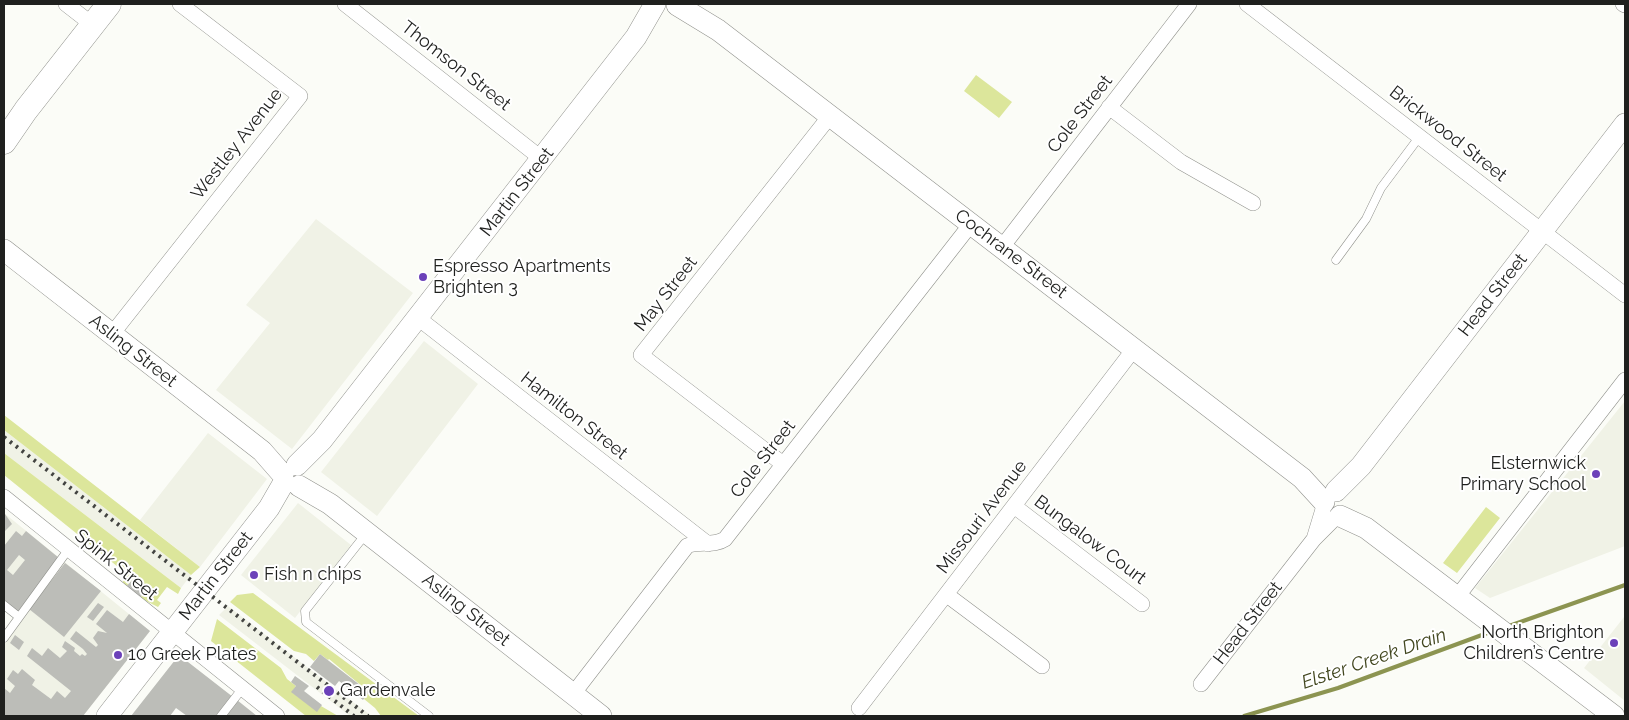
<!DOCTYPE html>
<html>
<head>
<meta charset="utf-8">
<style>
	body { margin:0 }
	#map { position:relative; width:1629px; height:720px; overflow:hidden; background:#fbfcf7; font-family:Raleway,sans-serif }
	canvas { display:block }
	.frame { position:absolute; inset:0; border:5px solid #1f201e; pointer-events:none }
</style>
</head>
<body>
<div id="map">
<canvas width="1629" height="720"></canvas>
<div class="frame"></div>
</div>
<script>
const context = document.querySelector('canvas').getContext('2d');
context.lineJoin = 'round';
function paint(path, color) { context.fillStyle = color; context.fill(path, 'evenodd'); }
function strokePath(path, color, width, dash) { context.strokeStyle = color; context.lineWidth = width; context.lineCap = dash ? 'butt' : 'round'; context.setLineDash(dash || []); context.stroke(path); }
function write(font, color, halo, rows, align = 'center') {
  context.font = font + ' Raleway,sans-serif'; context.lineWidth = 4; context.setLineDash([]); context.textBaseline = 'middle'; context.strokeStyle = halo; context.fillStyle = color; for (const [text, x, y, turn = 0] of rows) {
    context.save(); context.translate(x, y); context.rotate((+turn || 0) * Math.PI / 180); context.textAlign = isNaN(turn) ? turn : align; if (halo) context.strokeText(text, 0, 0); context.fillText(text, 0, 0); context.restore();
  }
}
paint(new Path2D(`
	M 316,219 L 413,293 L 292,449 L 216,390 L 270,323 L 246,305 Z
	M 424,341 L 478,384 L 377,516 L 321,472 Z
	M 1625,401 L 1625,546 L 1490,598 L 1475,588 Z
	M 4,430 L 191,575 L 181,588 L 4,453 Z
	M 208,433 L 267,479 L 200,567 L 140,520 Z
	M 298,503 L 351,545 L 295,618 L 241,575 Z
	M 4,513 L 150,631 L 83,716 L 4,716 L 4,645 L 23,618 L 4,601 Z
	M 228,606 L 338,691 L 372,716 L 350,716 L 219,615 Z
	M 1624,617 L 1625,618 L 1625,701 L 1584,668 Z`), '#f0f2e6');
paint(new Path2D(`
	M 976,75 L 1012,102 L 999,118 L 964,91 Z
	M 4,415 L 200,567 L 191,575 L 4,430 Z
	M 4,453 L 181,588 L 178,594 L 167,587 L 157,600 L 161,603 L 158,607 L 140,598 L 145,591 L 132,580 L 126,587 L 121,584 L 128,575 L 4,475 Z
	M 1486,507 L 1500,518 L 1457,573 L 1443,563 Z
	M 253,593 L 419,716 L 381,716 L 375,708 L 364,699 L 369,692 L 329,659 L 328,660 L 320,654 L 314,661 L 306,654 L 294,651 L 230,602 L 237,595 Z
	M 217,619 L 281,668 L 287,679 L 296,686 L 292,692 L 317,711 L 321,706 L 338,716 L 306,716 L 211,641 Z`), '#dce69b');
strokePath(new Path2D(`
	M 1509,626 L 1625,585
	M 1244,716 L 1338,688 L 1490,632`), '#8c9451', 4);
paint(new Path2D(`
	M 5,514 L 12,524 L 4,532 L 4,515 Z
	M 16,531 L 22,536 L 26,531 L 59,558 L 17,613 L 4,601 L 4,546 ZM 19,555 L 25,560 L 13,575 L 7,570 Z
	M 65,563 L 101,591 L 64,637 L 29,609 Z
	M 132,580 L 145,591 L 140,598 L 126,587 Z
	M 98,603 L 104,607 L 93,621 L 87,617 Z
	M 107,610 L 123,622 L 129,614 L 150,631 L 83,716 L 4,716 L 4,688 L 10,693 L 15,686 L 7,679 L 13,670 L 18,674 L 22,669 L 35,680 L 32,685 L 51,699 L 57,691 L 65,698 L 71,691 L 27,656 L 32,648 L 42,656 L 48,648 L 60,658 L 67,651 L 62,647 L 65,641 L 75,648 L 74,651 L 80,656 L 82,654 L 85,656 L 87,654 L 83,649 L 70,639 L 76,631 L 96,647 L 98,645 L 93,638 L 98,631 L 107,633 L 96,624 Z
	M 15,635 L 24,642 L 19,650 L 10,643 Z
	M 320,654 L 369,692 L 363,700 L 339,681 L 335,686 L 310,667 Z
	M 179,655 L 233,697 L 218,716 L 187,716 L 176,708 L 170,716 L 131,716 Z
	M 295,676 L 309,686 L 304,691 L 322,705 L 317,712 L 291,692 L 296,686 L 291,682 Z
	M 237,700 L 257,716 L 225,716 Z`), '#bcbdb8');
const lane = new Path2D(`
	M 1336,260 L 1366,219 L 1381,188 L 1420,136
	M 365,535 L 305,611 L 306,622 L 429,716
	M 4,605 L 19,617
	M 4,638 L 68,550
	M 221,716 L 242,689`);
const street = new Path2D(`
	M 66,4 L 93,25
	M 345,4 L 542,159
	M 1247,4 L 1625,295
	M 1623,4 L 1625,5
	M 1109,107 L 1181,162 L 1253,203
	M 1002,247 L 1189,4
	M 418,318 L 708,544
	M 112,334 L 300,96 L 180,4
	M 783,464 L 641,355 L 830,116
	M 4,497 L 277,716
	M 1014,506 L 1142,604
	M 1314,539 L 1324,506
	M 947,595 L 1042,666
	M 1457,597 L 1625,380
	M 1201,684 L 1314,539 L 1337,516
	M 573,694 L 687,546 C 699,540 713,547 725,539 L 971,224
	M 859,708 L 1134,349`);
const secondary = new Path2D(`
	M 677,5 L 718,30 L 1302,478 L 1324,502
	M 4,250 L 262,451 L 283,475
	M 297,465 L 322,440 L 636,37 L 655,4
	M 299,486 L 330,504 L 601,716
	M 1336,491 L 1361,466 L 1625,124
	M 1340,516 L 1366,528 L 1614,716
	M 107,716 L 269,508 L 284,482`);
const primary = new Path2D(`
	M 4,142 L 26,110 L 109,4`);
strokePath(lane, '#90918c', 9);
strokePath(street, '#90918c', 16);
strokePath(secondary, '#90918c', 22);
strokePath(primary, '#90918c', 25);
strokePath(lane, '#fff', 8);
strokePath(street, '#fff', 15);
strokePath(secondary, '#fff', 21);
strokePath(primary, '#fff', 24);
strokePath(new Path2D(`
	M 4,437 L 368,716
	M 317,687 L 354,716`), '#434441', 4, [2.5, 5]);
for (const [x, y, r, color] of [
	[423,277,5,"#6b41b9"],
	[1596,474,5,"#6b41b9"],
	[254,575,5,"#6b41b9"],
	[1614,643,5,"#6b41b9"],
	[118,655,5,"#6b41b9"],
	[329,691,6,"#6b41b9"]
]) { const dot = new Path2D(); dot.arc(x, y, r, 0, 2 * Math.PI); context.fillStyle = color; context.fill(dot); strokePath(dot, '#fff', 2); }
write('18px', '#1f201e', '#fff', [
	["Thomson Street",456,66,38],
	["Cole Street",1080,114,-52],
	["Brickwood Street",1448,134,38],
	["Westley Avenue",237,144,-52],
	["Martin Street",517,192,-52],
	["Cochrane Street",1011,254,37],
	["May Street",666,294,-52],
	["Head Street",1493,295,-52],
	["Asling Street",133,351,38],
	["Hamilton Street",574,416,38],
	["Cole Street",763,459,-52],
	["Missouri Avenue",982,517,-53],
	["Bungalow Court",1090,540,37],
	["Spink Street",116,565,39],
	["Martin Street",216,576,-52],
	["Asling Street",466,610,38],
	["Head Street",1248,623,-52]
]);
write('18px', '#1f201e', '#fff', [
	["Espresso Apartments",433,267],
	["Brighten 3",433,288],
	["Elsternwick",1586,464,"right"],
	["Primary School",1586,485,"right"],
	["Fish n chips",264,575],
	["North Brighton",1604,633,"right"],
	["Children’s Centre",1604,654,"right"],
	["10 Greek Plates",128,655],
	["Gardenvale",340,691]
], 'left');
write('italic 19px', '#42471f', '#fff', [
	["Elster Creek Drain",1374,659,-19]
]);
</script>
</body>
</html>
